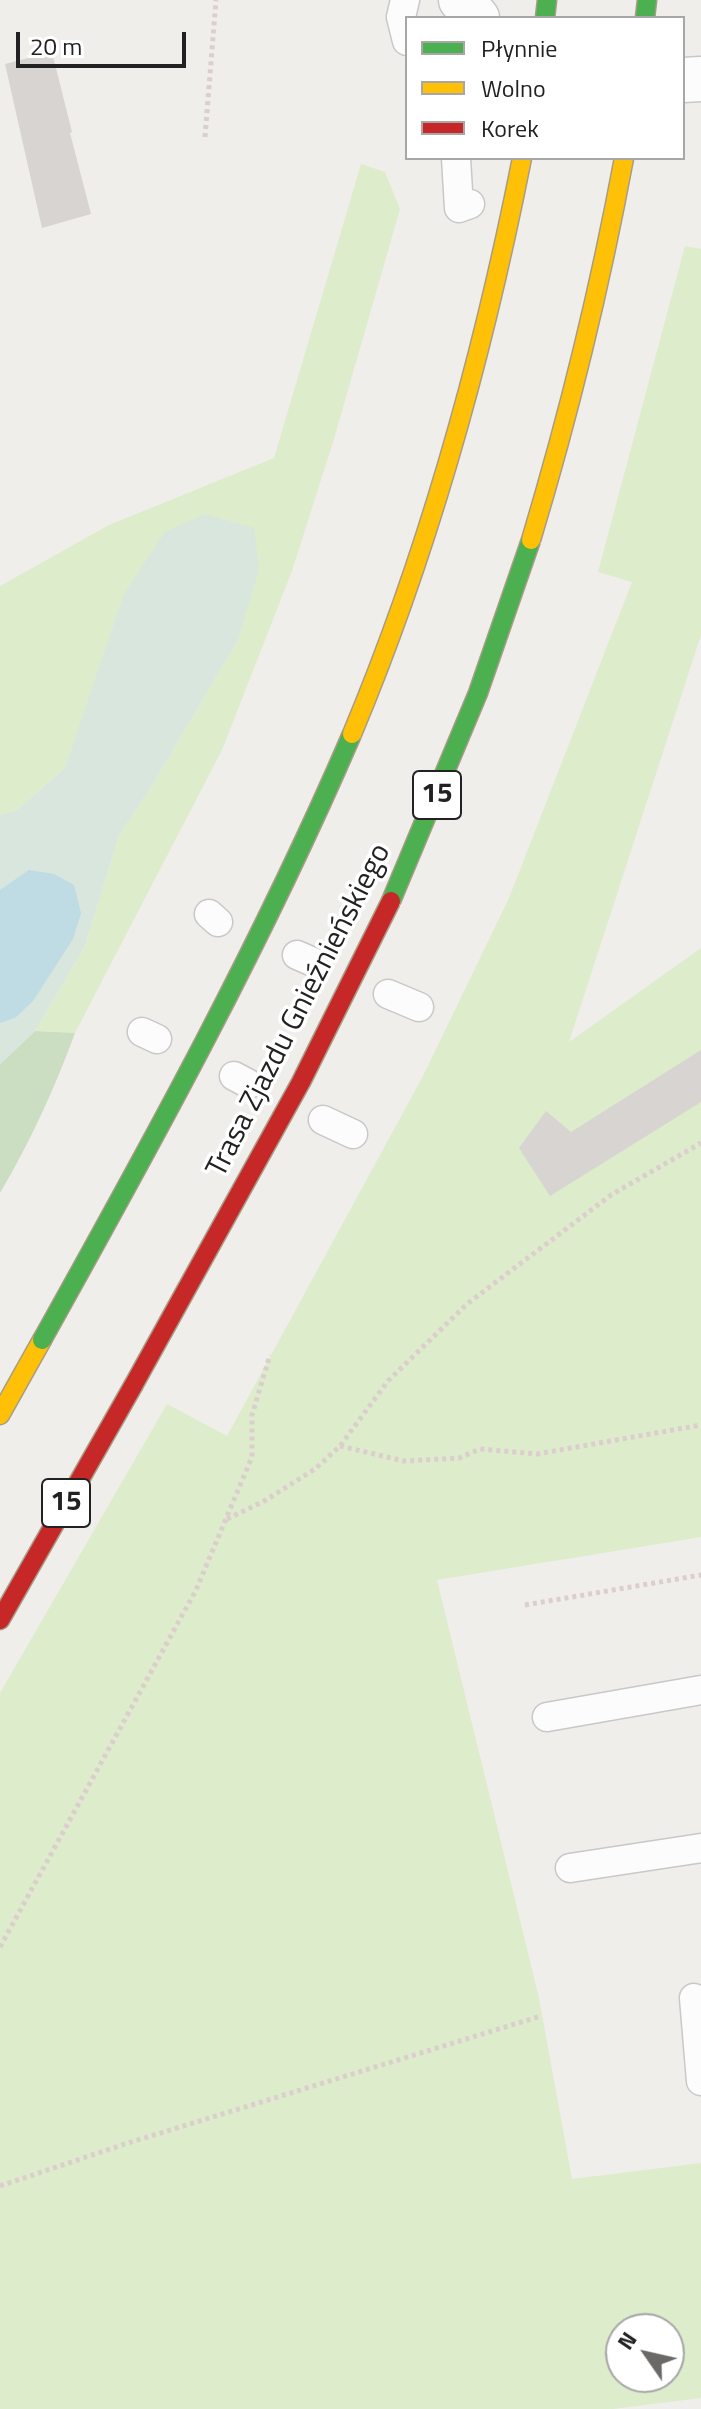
<!DOCTYPE html>
<html>
<head>
<meta charset="utf-8">
<style>
	body { margin:0 }
	#map { position:relative; width:701px; height:2409px; overflow:hidden; background:#f0eeeb; font-family:"Titillium Web",sans-serif }
	canvas { display:block }
	.legend { position:absolute; left:405px; top:16px; width:280px; height:144px; box-sizing:border-box; background:#fff; border:2px solid #a7a7a7; margin:0; padding:10px 14px; list-style:none; font-size:24px; color:#222 }
	.legend li { display:flex; align-items:center; gap:16px; height:40px }
	.legend b { width:40px; border:2px solid #a7a7a7 }
	.north { position:absolute; left:605px; top:2313px; width:80px; height:80px; box-sizing:border-box; background:#fff; border:2px solid #a7a7a7; border-radius:50%; rotate:304deg; font-size:22px; font-weight:700; line-height:32px; text-align:center; color:#222 }
	.north::after { content:''; display:block; margin:auto; width:28px; height:36px; background:#6a6968; clip-path:polygon(50% 0,100% 100%,50% 72%,0 100%) }
	.scale { position:absolute; left:16px; top:32px; width:170px; height:36px; box-sizing:border-box; border:4px solid #222; border-top:0; padding-left:10px; font-size:24px; line-height:28px; white-space:nowrap; color:#222; -webkit-text-stroke:6px #fff; paint-order:stroke }
</style>
</head>
<body>
<div id="map">
<canvas width="701" height="2409"></canvas>
<ul class="legend">
<li><b style="height:10px;background:#4caf50"></b>Płynnie</li>
<li><b style="height:10px;background:#ffc107"></b>Wolno</li>
<li><b style="height:10px;background:#c62828"></b>Korek</li>
</ul>
<div class="north">N</div>
<div class="scale">20 m</div>
</div>
<script>
const context = document.querySelector('canvas').getContext('2d');
context.lineJoin = 'round';
function paint(path, color) { context.fillStyle = color; context.fill(path, 'evenodd'); }
function strokePath(path, color, width, dash) { context.strokeStyle = color; context.lineWidth = width; context.lineCap = dash ? 'butt' : 'round'; context.setLineDash(dash || []); context.stroke(path); }
function write(font, color, halo, rows, align = 'center') {
  context.font = font + ' "Titillium Web",sans-serif'; context.lineWidth = 7; context.setLineDash([]); context.textBaseline = 'middle'; context.strokeStyle = halo; context.fillStyle = color; for (const [text, x, y, turn = 0] of rows) {
    context.save(); context.translate(x, y); context.rotate((+turn || 0) * Math.PI / 180); context.textAlign = isNaN(turn) ? turn : align; if (halo) context.strokeText(text, 0, 0); context.fillText(text, 0, 0); context.restore();
  }
}
paint(new Path2D(`
	M 361,164 L 385,172 L 400,209 L 334,439 L 292,571 L 222,750 L 75,1033 L 35,1031 L 85,946 L 119,835 L 151,787 L 238,640 L 95,683 L 65,768 L 17,810 L 0,815 L 0,586 L 109,525 L 274,458 Z
	M 685,246 L 701,249 L 701,635 L 569,1042 L 701,948 L 701,1537 L 437,1580 L 539,1998 L 572,2179 L 701,2163 L 701,2398 L 613,2409 L 0,2409 L 0,1693 L 167,1404 L 227,1436 L 423,1076 L 509,898 L 632,582 L 598,572 ZM 621,2329 L 669,2329 L 669,2377 L 621,2377 Z`), '#ddeccb');
paint(new Path2D(`
	M 35,1031 L 75,1033 C 55,1088 30,1142 0,1193 L 0,1064 Z`), '#cbdec1');
paint(new Path2D(`
	M 205,514 L 254,528 L 259,569 L 238,640 L 151,787 L 119,835 L 85,946 L 35,1031 L 0,1064 L 0,815 L 17,810 L 65,768 L 124,594 L 165,532 Z`), '#d9e6de');
paint(new Path2D(`
	M 29,870 L 54,874 L 74,885 L 81,913 L 73,939 L 33,1001 L 15,1018 L 0,1023 L 0,890 Z`), '#bfdbe3');
paint(new Path2D(`
	M 52,52 L 72,132 L 70,133 L 91,214 L 42,228 L 5,64 Z
	M 701,1050 L 701,1102 L 550,1196 L 519,1148 L 546,1111 L 571,1132 Z`), '#d7d4d2');
const lane = new Path2D(`
	M 405,0 L 401,17 L 407,41
	M 456,158 L 459,208 L 470,204
	M 209,914 L 218,922
	M 297,955 L 313,962
	M 388,994 L 419,1007
	M 142,1032 L 157,1039
	M 234,1076 L 249,1084
	M 323,1120 L 353,1134
	M 547,1717 L 701,1690
	M 570,1868 L 701,1848
	M 694,1998 L 701,2081`);
const street = new Path2D(`
	M 461,0 L 477,18
	M 683,80 L 701,79`);
const fast = new Path2D(`
	M 545,18 L 547,0
	M 645,18 L 647,0`);
const slow = new Path2D(`
	M 0,1415 L 42,1340`);
const jam = new Path2D(`
	M 0,1620 L 133,1386`);
strokePath(lane, '#c9c8c7', 31);
strokePath(street, '#c9c8c7', 47);
strokePath(fast, '#a79c86', 21);
strokePath(slow, '#a79c86', 21);
strokePath(jam, '#a79c86', 21);
strokePath(new Path2D(`
	M 205,137 L 216,0
	M 340,1446 L 404,1461 L 459,1458 L 480,1449 L 537,1454 L 701,1425
	M 227,1519 L 266,1500 L 315,1469 L 340,1446 L 388,1381 L 467,1304 L 611,1195 L 701,1143
	M 525,1605 L 701,1575
	M 0,1947 L 196,1590 L 252,1457 L 252,1415 L 270,1355
	M 0,2186 L 128,2143 L 541,2016`), '#dccecd', 5, [4, 4]);
strokePath(lane, '#fdfcfc', 28);
strokePath(street, '#fdfcfc', 44);
strokePath(fast, '#4caf50', 18);
strokePath(slow, '#ffc107', 18);
strokePath(jam, '#c62828', 18);
const fastBridge = new Path2D(`
	M 391,901 L 478,693 L 531,540
	M 42,1340 C 153,1141 262,943 352,734`);
const slowBridge = new Path2D(`
	M 531,540 C 569,414 600,287 624,158
	M 352,734 C 430,548 483,355 522,158`);
const jamBridge = new Path2D(`
	M 133,1386 L 301,1082 L 391,901`);
strokePath(fastBridge, '#a79c86', 21, []);
strokePath(slowBridge, '#a79c86', 21, []);
strokePath(jamBridge, '#a79c86', 21, []);
strokePath(fastBridge, '#4caf50', 18);
strokePath(slowBridge, '#ffc107', 18);
strokePath(jamBridge, '#c62828', 18);
for (const [x, y, w] of [
	[437,795,48],
	[66,1503,48]
]) { const box = new Path2D(); box.roundRect(x - w / 2, y - 24, w, 48, 6); context.fillStyle = '#fff'; context.fill(box); strokePath(box, '#222', 2); }
write('bold 28px', '#222', null, [
	["15",437,795],
	["15",66,1503]
]);
write('30px', '#222', '#fff', [
	["Trasa Zjazdu Gnieźnieńskiego",300,1011,-63]
]);
</script>
</body>
</html>
